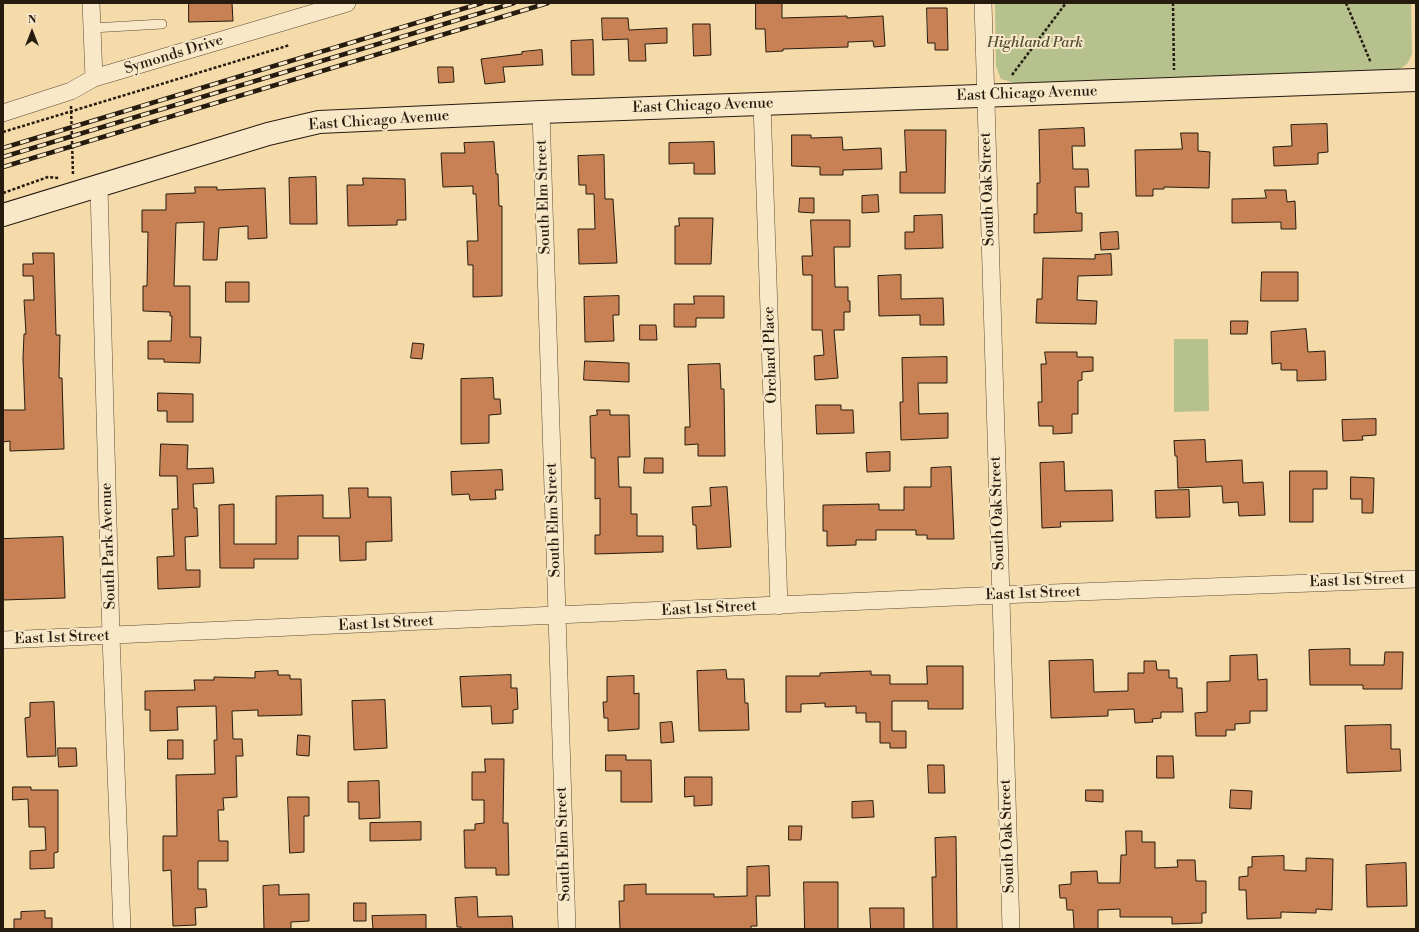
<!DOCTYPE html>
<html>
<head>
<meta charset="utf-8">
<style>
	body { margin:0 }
	#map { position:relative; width:1419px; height:932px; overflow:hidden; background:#f5dbaa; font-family:"Libre Bodoni",serif }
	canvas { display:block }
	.frame { position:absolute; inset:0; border:4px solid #261b0f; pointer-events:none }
	.north { position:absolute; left:12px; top:12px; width:40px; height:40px; -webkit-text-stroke:3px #f8e8c8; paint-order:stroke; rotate:0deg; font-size:11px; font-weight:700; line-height:16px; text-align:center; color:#261b0f }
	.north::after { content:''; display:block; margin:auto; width:14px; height:18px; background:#261b0f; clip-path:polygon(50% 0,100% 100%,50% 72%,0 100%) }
</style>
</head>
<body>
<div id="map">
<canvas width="1419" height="932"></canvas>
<div class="frame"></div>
<div class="north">N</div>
</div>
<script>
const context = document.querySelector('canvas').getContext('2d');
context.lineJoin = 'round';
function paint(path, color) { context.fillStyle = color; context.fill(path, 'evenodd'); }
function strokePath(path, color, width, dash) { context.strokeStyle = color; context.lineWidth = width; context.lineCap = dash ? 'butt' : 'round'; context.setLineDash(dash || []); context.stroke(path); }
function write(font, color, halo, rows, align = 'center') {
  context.font = font + ' "Libre Bodoni",serif'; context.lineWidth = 4; context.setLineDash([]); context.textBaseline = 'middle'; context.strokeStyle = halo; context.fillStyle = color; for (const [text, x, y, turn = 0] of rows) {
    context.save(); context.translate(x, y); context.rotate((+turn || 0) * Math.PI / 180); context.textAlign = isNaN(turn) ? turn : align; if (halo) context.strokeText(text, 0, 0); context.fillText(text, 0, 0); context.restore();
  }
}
paint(new Path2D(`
	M 995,3 L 1411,3 L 1412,54 L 1407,64 L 1398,70 L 1015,83 L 1001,79 L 996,66 Z
	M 1174,339 L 1208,339 L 1209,411 L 1174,412 Z`), '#b6c18d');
const building = new Path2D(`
	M 189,3 L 232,3 L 233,21 L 189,22 Z
	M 756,3 L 782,3 L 782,18 L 847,16 L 847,18 L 883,16 L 885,46 L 874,47 L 873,41 L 848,42 L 848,47 L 783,49 L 783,51 L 766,52 L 765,29 L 756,29 Z
	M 927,8 L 947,8 L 948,50 L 935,50 L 935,43 L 928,43 Z
	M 602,18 L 628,18 L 629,30 L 667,28 L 667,43 L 645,44 L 646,61 L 629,61 L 628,39 L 603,40 Z
	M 693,24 L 710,24 L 711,55 L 694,56 Z
	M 593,40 L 594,75 L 572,75 L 571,41 Z
	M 542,50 L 543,65 L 503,67 L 505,82 L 485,84 L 481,59 L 522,54 L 522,52 Z
	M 438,67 L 453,67 L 454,82 L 439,83 Z
	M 1327,124 L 1328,152 L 1318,153 L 1318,164 L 1274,166 L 1273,147 L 1292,146 L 1291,125 Z
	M 1084,128 L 1085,146 L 1072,146 L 1073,169 L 1088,169 L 1089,187 L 1075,187 L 1076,213 L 1082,213 L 1082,231 L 1034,233 L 1034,214 L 1037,214 L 1037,183 L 1040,183 L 1039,130 Z
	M 905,130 L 946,130 L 945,193 L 900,193 L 900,172 L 906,172 Z
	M 1181,133 L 1198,133 L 1198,151 L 1210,152 L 1209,188 L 1164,187 L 1164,189 L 1153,189 L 1153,196 L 1136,196 L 1135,150 L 1182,149 Z
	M 792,135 L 811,135 L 811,138 L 842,137 L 843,150 L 881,148 L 882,169 L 843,170 L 843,175 L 820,175 L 820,167 L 792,166 Z
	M 494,142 L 496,174 L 498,174 L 499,206 L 502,206 L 502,296 L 473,297 L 473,265 L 468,265 L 467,241 L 478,241 L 476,194 L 473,194 L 473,186 L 443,187 L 441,153 L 465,153 L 464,143 Z
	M 714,142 L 715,174 L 694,174 L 694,163 L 669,164 L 669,143 Z
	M 604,155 L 605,199 L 613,199 L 617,263 L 579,264 L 578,229 L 595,229 L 594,194 L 586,194 L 586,185 L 579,185 L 578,156 Z
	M 316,177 L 317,224 L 290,224 L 289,178 Z
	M 363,178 L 405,179 L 406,220 L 397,220 L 397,225 L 348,226 L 347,185 L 363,185 Z
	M 195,187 L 217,187 L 217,190 L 265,188 L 267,238 L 248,239 L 248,226 L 219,228 L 217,260 L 203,260 L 204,222 L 176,223 L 174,286 L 190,286 L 190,337 L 201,337 L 200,363 L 164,362 L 164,359 L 148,359 L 148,341 L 171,341 L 172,316 L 170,316 L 170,312 L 143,311 L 143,286 L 147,286 L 148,232 L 142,232 L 142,210 L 166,210 L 166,194 L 195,193 Z
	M 1265,190 L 1286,190 L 1287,202 L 1295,201 L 1296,229 L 1281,229 L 1281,222 L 1232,223 L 1232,199 L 1266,198 Z
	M 878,195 L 879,212 L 862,213 L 862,196 Z
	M 800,198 L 814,198 L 814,213 L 799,212 Z
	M 942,215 L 943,248 L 905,249 L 905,232 L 914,232 L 914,216 Z
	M 679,218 L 713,218 L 711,264 L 675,264 L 675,226 L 679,226 Z
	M 811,220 L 850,220 L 850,247 L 834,247 L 835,287 L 848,287 L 848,301 L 850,301 L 850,312 L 844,312 L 844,330 L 834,330 L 838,378 L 815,380 L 814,356 L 824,355 L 822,330 L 812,330 L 812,275 L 803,275 L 802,256 L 812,256 Z
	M 1118,232 L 1119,249 L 1101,250 L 1100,233 Z
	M 33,253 L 54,253 L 56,335 L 60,335 L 59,378 L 62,378 L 64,449 L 10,451 L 10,441 L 3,442 L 3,410 L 25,410 L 23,358 L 24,334 L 26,334 L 24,300 L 34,300 L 33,276 L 23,276 L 23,264 L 33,264 Z
	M 1111,254 L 1112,275 L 1078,276 L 1077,300 L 1097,301 L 1096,324 L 1036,323 L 1037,299 L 1042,299 L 1043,258 L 1095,259 L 1095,255 Z
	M 1262,272 L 1298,272 L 1298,301 L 1261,301 Z
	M 901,275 L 901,299 L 943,298 L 944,325 L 920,325 L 920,315 L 879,316 L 878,276 Z
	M 226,282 L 249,282 L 249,302 L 226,302 Z
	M 619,296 L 619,315 L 613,315 L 614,341 L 585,342 L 584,297 Z
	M 694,296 L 724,296 L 724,318 L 696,318 L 696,327 L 674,327 L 674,304 L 694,304 Z
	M 1231,321 L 1248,321 L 1247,334 L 1231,334 Z
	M 640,325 L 656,325 L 657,340 L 640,340 Z
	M 1306,329 L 1308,352 L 1325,351 L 1326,380 L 1297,381 L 1297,370 L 1281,370 L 1281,363 L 1272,364 L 1271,332 Z
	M 413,343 L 424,344 L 422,359 L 411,358 Z
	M 1045,352 L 1077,352 L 1077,357 L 1093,357 L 1093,371 L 1082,372 L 1082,380 L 1078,381 L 1078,414 L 1072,414 L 1072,433 L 1053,434 L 1053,426 L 1039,426 L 1038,402 L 1042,402 L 1041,364 L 1046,364 Z
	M 947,357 L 947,383 L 918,383 L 919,414 L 948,413 L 948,438 L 901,440 L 900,402 L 903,402 L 902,358 Z
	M 585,361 L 629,363 L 629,382 L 584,380 Z
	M 720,364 L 721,389 L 724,389 L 725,456 L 698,456 L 698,444 L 685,445 L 685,427 L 690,427 L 688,365 Z
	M 493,378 L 494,399 L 500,399 L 501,414 L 489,415 L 489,443 L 461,444 L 461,379 Z
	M 158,393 L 193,394 L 193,422 L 167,422 L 167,411 L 158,411 Z
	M 816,405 L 841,405 L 841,410 L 853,410 L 854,433 L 817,434 Z
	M 597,410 L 610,410 L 610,415 L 629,415 L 630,457 L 618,457 L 619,487 L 631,487 L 631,514 L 637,514 L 637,536 L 663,536 L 663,552 L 595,554 L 595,535 L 600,535 L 600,498 L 595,499 L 595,458 L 591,458 L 590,416 L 597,415 Z
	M 1376,419 L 1376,435 L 1362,436 L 1363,440 L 1343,441 L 1342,420 Z
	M 1205,440 L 1206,462 L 1242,460 L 1243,483 L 1263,482 L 1265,515 L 1239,516 L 1238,502 L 1223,503 L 1222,486 L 1178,488 L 1177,456 L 1175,456 L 1174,441 Z
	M 161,444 L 188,445 L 187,469 L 213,468 L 214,483 L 193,484 L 194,508 L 197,508 L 198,536 L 185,537 L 186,570 L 200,570 L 200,587 L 158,589 L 157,557 L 174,556 L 172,509 L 178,509 L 177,476 L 160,476 Z
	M 890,452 L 890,471 L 867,472 L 866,453 Z
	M 645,458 L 663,458 L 663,473 L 644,473 Z
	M 1064,462 L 1065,491 L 1112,490 L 1113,521 L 1060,522 L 1061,527 L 1042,528 L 1040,463 Z
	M 951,467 L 954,539 L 927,539 L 927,535 L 916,535 L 916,530 L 876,530 L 876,540 L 856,540 L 856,545 L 827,546 L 827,531 L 823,531 L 823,505 L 879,504 L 879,510 L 904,510 L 904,487 L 931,487 L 931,468 Z
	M 502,470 L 503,490 L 495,490 L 496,499 L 470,500 L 469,494 L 452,495 L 451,472 Z
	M 1290,471 L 1327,471 L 1327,489 L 1313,489 L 1313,522 L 1290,522 Z
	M 1351,477 L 1374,478 L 1373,513 L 1362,513 L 1362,499 L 1351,499 Z
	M 727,487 L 731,547 L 697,549 L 696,525 L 693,525 L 692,507 L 711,506 L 710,488 Z
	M 349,488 L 368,488 L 368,497 L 391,497 L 392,541 L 366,542 L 366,560 L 340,561 L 339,536 L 298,536 L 298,559 L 254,559 L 254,568 L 220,568 L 219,505 L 234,504 L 234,544 L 276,544 L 276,496 L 323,495 L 323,518 L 350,518 Z
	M 1189,490 L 1190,517 L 1156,518 L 1155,491 Z
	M 63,537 L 65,598 L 3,600 L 3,539 Z
	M 1350,649 L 1350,665 L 1384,665 L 1385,652 L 1403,652 L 1402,689 L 1363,689 L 1363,685 L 1310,685 L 1309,650 Z
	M 1257,655 L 1258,680 L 1267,679 L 1267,711 L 1250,711 L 1250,723 L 1235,724 L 1235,730 L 1226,730 L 1226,736 L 1196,736 L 1195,713 L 1207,712 L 1207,682 L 1230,681 L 1230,656 Z
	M 1093,660 L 1094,692 L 1128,691 L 1128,673 L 1144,673 L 1144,661 L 1156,661 L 1157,670 L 1169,670 L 1169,678 L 1177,678 L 1177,688 L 1182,688 L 1183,712 L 1161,712 L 1161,718 L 1152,719 L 1153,722 L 1135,723 L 1134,709 L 1108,710 L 1108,716 L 1051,718 L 1049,661 Z
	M 927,666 L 963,666 L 963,709 L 928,709 L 928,701 L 892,701 L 892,731 L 906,731 L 906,748 L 890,748 L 890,743 L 880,743 L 880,722 L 866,722 L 866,713 L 856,713 L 856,706 L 825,707 L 825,703 L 801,704 L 801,712 L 786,712 L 786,676 L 820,676 L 820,673 L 871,671 L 871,675 L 890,675 L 890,684 L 927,684 Z
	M 726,670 L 727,679 L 744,679 L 745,703 L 748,703 L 749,730 L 699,731 L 697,671 Z
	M 278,671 L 278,675 L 290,675 L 290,679 L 301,679 L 302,715 L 258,716 L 258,710 L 232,711 L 233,739 L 242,739 L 243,756 L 236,756 L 237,797 L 223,798 L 224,810 L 218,810 L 219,841 L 228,841 L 228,861 L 198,861 L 198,889 L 206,889 L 207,907 L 195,908 L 196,925 L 173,926 L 171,870 L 163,871 L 163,836 L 177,836 L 176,775 L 215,774 L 214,740 L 217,740 L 216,706 L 177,707 L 178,730 L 150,731 L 150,710 L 145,710 L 145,691 L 195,690 L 194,680 L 214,680 L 214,677 L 255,678 L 255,672 Z
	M 511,675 L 511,688 L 517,688 L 518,709 L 513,710 L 513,723 L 492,724 L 491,706 L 462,707 L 460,677 Z
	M 634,676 L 634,694 L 639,693 L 639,729 L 608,731 L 608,718 L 604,718 L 603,702 L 607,702 L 607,677 Z
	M 385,700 L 387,748 L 354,750 L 352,701 Z
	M 54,702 L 56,756 L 27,757 L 25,718 L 30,717 L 30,703 Z
	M 672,722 L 674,742 L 661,743 L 660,723 Z
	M 1391,725 L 1391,749 L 1400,749 L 1401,771 L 1347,773 L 1345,726 Z
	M 298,735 L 310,736 L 309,756 L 297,755 Z
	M 168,740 L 183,740 L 183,759 L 168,759 Z
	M 58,748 L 76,748 L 77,766 L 59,767 Z
	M 606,755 L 626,755 L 626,760 L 651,760 L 652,802 L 621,802 L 621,771 L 606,771 Z
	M 1157,756 L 1173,756 L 1174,778 L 1157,778 Z
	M 485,759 L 504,759 L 503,823 L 508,823 L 509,875 L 496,875 L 496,868 L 465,868 L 464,830 L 475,830 L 475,824 L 484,823 L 484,800 L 472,800 L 472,772 L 485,772 Z
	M 928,765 L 944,765 L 945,793 L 929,793 Z
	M 685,777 L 712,777 L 712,805 L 694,806 L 694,796 L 685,797 Z
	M 379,781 L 380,818 L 359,819 L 359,802 L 348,802 L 348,782 Z
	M 13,787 L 31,787 L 31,790 L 58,790 L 58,852 L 54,853 L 54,868 L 30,869 L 30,851 L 46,850 L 45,827 L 29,827 L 28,799 L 13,800 Z
	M 1086,790 L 1103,790 L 1103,802 L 1086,801 Z
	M 1231,790 L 1252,791 L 1251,809 L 1230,808 Z
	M 288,797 L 309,797 L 309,816 L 304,816 L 304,852 L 290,853 Z
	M 873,801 L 874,817 L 852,818 L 852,802 Z
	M 421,822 L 421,840 L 370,841 L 370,823 Z
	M 789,826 L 802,826 L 801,840 L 789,840 Z
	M 1126,831 L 1142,831 L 1142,842 L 1155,842 L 1155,868 L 1178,867 L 1177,860 L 1195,860 L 1196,881 L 1206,881 L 1206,913 L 1202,913 L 1202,923 L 1172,924 L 1172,917 L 1120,917 L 1120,909 L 1098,910 L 1098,929 L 1074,929 L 1073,910 L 1067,910 L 1066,898 L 1060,898 L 1059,885 L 1071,884 L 1071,872 L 1097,871 L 1098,883 L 1120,883 L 1121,855 L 1126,855 Z
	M 956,837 L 957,929 L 933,929 L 932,877 L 936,877 L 935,838 Z
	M 1284,856 L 1284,870 L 1306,871 L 1306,858 L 1333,859 L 1332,910 L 1316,909 L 1316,913 L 1281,912 L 1281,918 L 1247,919 L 1246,890 L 1239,890 L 1239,877 L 1248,876 L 1248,867 L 1252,867 L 1252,857 Z
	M 1406,863 L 1407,906 L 1367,907 L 1366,865 Z
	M 769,866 L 770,896 L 756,896 L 757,926 L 751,926 L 751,929 L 620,929 L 619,901 L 624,901 L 624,885 L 646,884 L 646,894 L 714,894 L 714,897 L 747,896 L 747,867 Z
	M 804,882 L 838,882 L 838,929 L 805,929 Z
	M 279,885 L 279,895 L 309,894 L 309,921 L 291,922 L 291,929 L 264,929 L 263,886 Z
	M 477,897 L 478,917 L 512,916 L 513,929 L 461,929 L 461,927 L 457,927 L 455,898 Z
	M 354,903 L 366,903 L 366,921 L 354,921 Z
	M 870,908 L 904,908 L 904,929 L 871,929 Z
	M 45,911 L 45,918 L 52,918 L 52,929 L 14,929 L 14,919 L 21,919 L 21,912 Z
	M 426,915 L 426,929 L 373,929 L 372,916 Z`);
paint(building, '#c88155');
strokePath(building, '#261b0f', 1);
const service = new Path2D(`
	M 92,28 L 162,24`);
const minor = new Path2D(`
	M 91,3 L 94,78
	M 983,3 L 1011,929
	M 762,104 L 779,606
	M 541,112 L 567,929
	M 3,113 L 71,91 L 94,78 L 347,3
	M 99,187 L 111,636 L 122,929
	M 3,640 L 1000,595 L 1416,579`);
const secondary = new Path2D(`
	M 3,215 L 268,134 L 319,122 L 541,112 L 1416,80`);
strokePath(service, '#5a4b36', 10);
strokePath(minor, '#5a4b36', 18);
strokePath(secondary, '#261b0f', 24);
strokePath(new Path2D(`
	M 1173,3 L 1174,70
	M 1346,3 L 1371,63
	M 1012,75 L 1066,3
	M 71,106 L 73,175
	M 3,132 L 290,45
	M 3,193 L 48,177 L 59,178`), '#261b0f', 2.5, [3, 2]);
strokePath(service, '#f8e8c8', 9);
strokePath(minor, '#f8e8c8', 17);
strokePath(secondary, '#f8e8c8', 22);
const rail = new Path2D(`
	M 3,148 L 482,3
	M 3,157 L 514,3
	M 3,167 L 548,3`);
strokePath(rail, '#261b0f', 4.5);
strokePath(rail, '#f8e8c8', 3, [9]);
write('italic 15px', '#514d35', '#f8e8c8', [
	["Highland Park",1035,43]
]);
write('15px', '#261b0f', '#f8e8c8', [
	["Symonds Drive",174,55,-17],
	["East Chicago Avenue",1027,94,-2],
	["East Chicago Avenue",703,106,-2],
	["East Chicago Avenue",379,121,-4],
	["South Oak Street",988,189,-92],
	["South Elm Street",544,197,-92],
	["Orchard Place",771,355,-92],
	["South Oak Street",998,513,-92],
	["South Elm Street",554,520,-92],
	["South Park Avenue",109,546,-92],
	["East 1st Street",1357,581,-2],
	["East 1st Street",1033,594,-2],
	["East 1st Street",709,609,-3],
	["East 1st Street",386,624,-3],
	["East 1st Street",62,638,-2],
	["South Oak Street",1008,836,-92],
	["South Elm Street",564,844,-92]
]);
</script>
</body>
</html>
